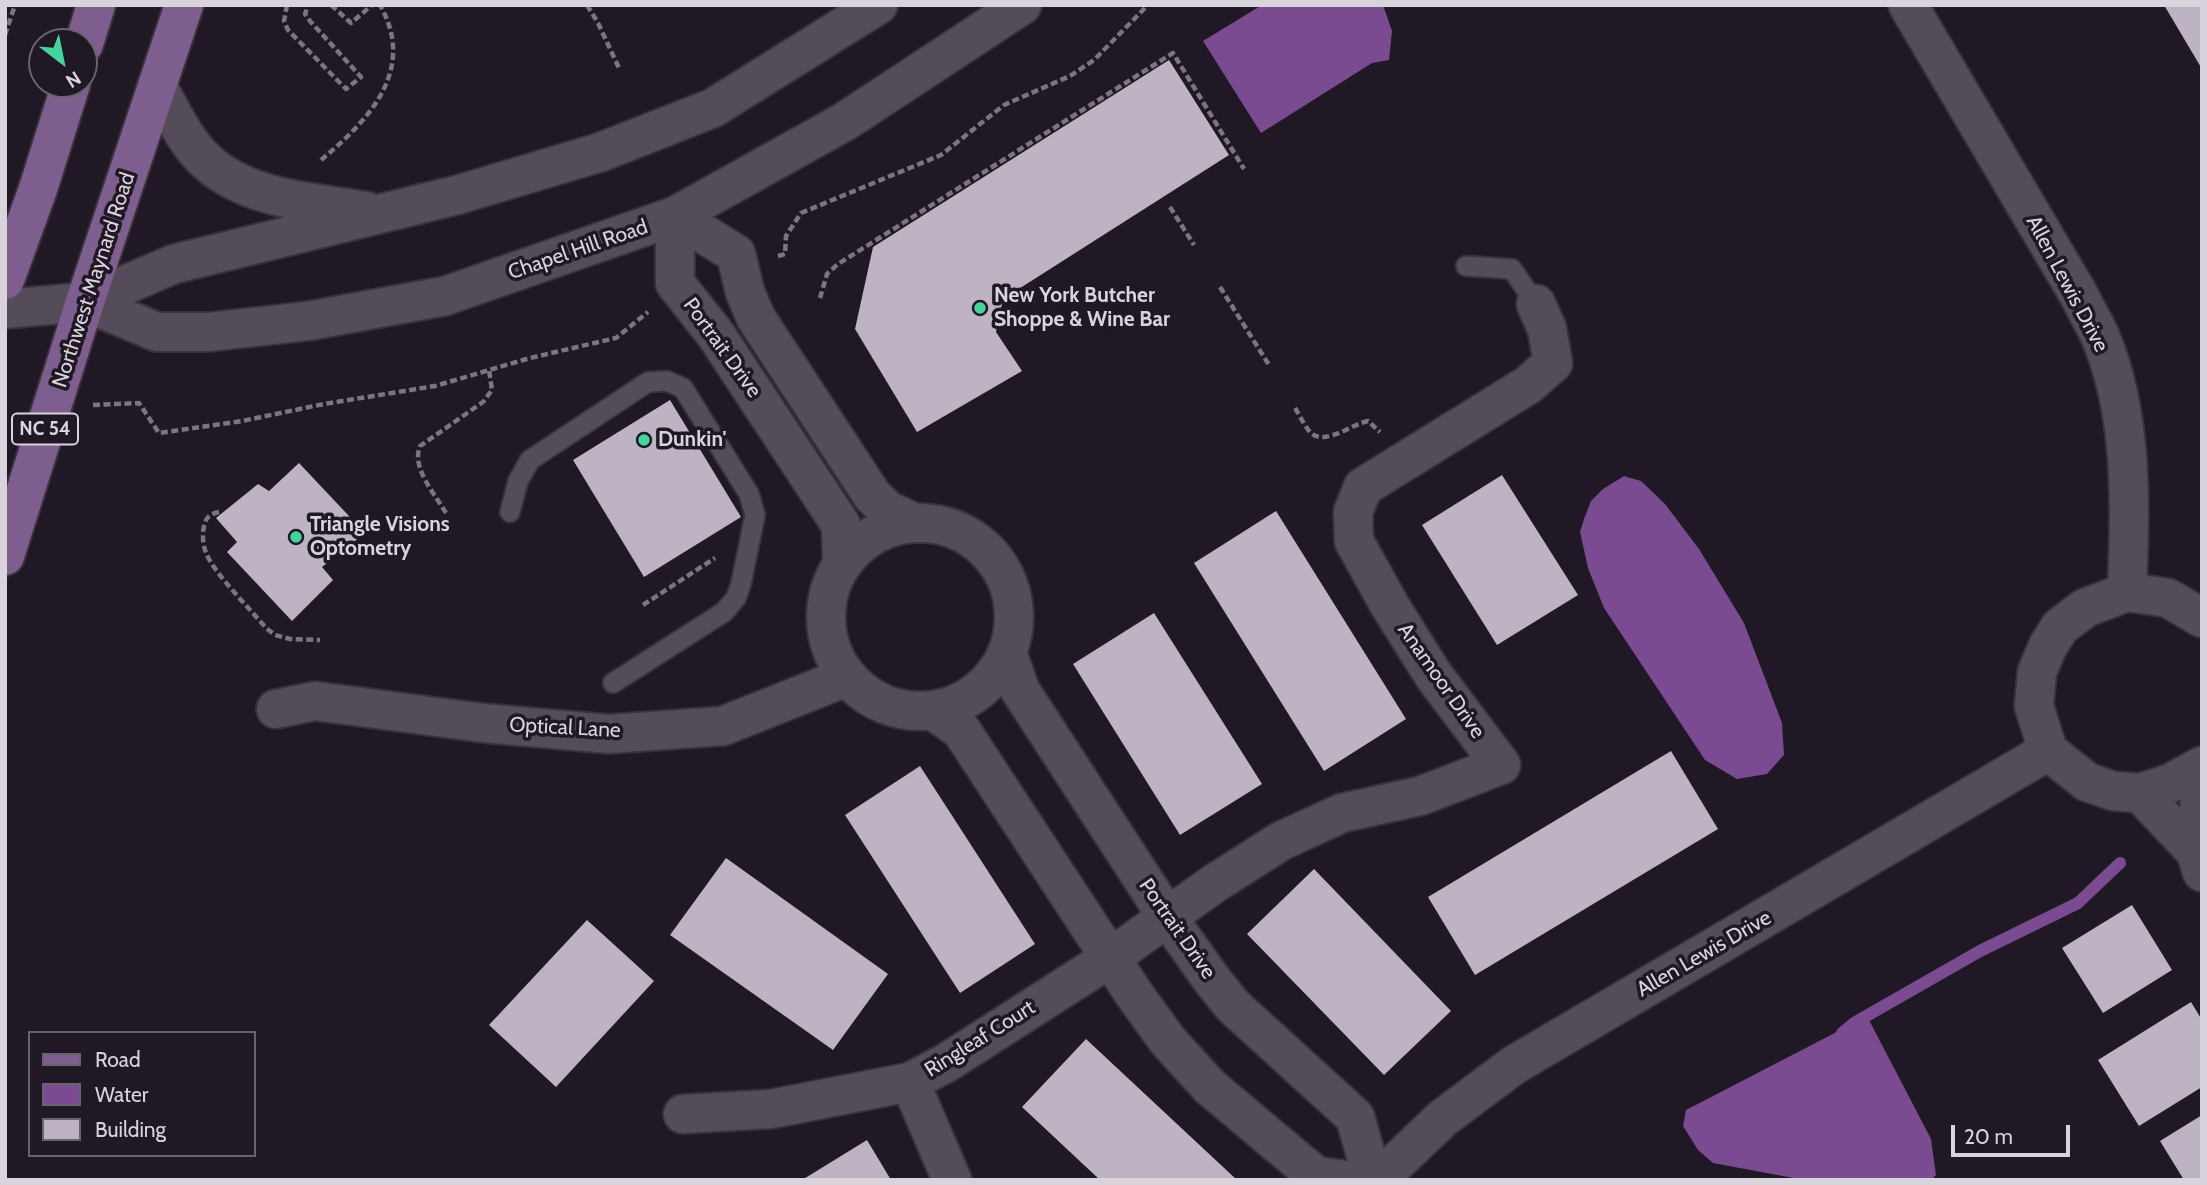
<!DOCTYPE html>
<html>
<head>
<meta charset="utf-8">
<style>
	body { margin:0 }
	#map { position:relative; width:2207px; height:1185px; overflow:hidden; background:#201824; font-family:Cabin,sans-serif }
	canvas { display:block }
	.frame { position:absolute; inset:0; border:7px solid #d9d4dc; pointer-events:none }
	.legend { position:absolute; left:28px; top:1031px; width:228px; height:126px; box-sizing:border-box; background:#201824; border:2px solid #6a636e; margin:0; padding:9px 12px; list-style:none; font-size:21px; color:#d9d4dc }
	.legend li { display:flex; align-items:center; gap:14px; height:35px }
	.legend b { width:35px; border:2px solid #6a636e }
	.north { position:absolute; left:28px; top:28px; width:70px; height:70px; box-sizing:border-box; background:#201824; border:2px solid #6a636e; border-radius:50%; rotate:148deg; font-size:19px; font-weight:700; line-height:28px; text-align:center; color:#d9d4dc }
	.north::after { content:''; display:block; margin:auto; width:24px; height:32px; background:#46d49e; clip-path:polygon(50% 0,100% 100%,50% 72%,0 100%) }
	.scale { position:absolute; left:1951px; top:1125px; width:119px; height:32px; box-sizing:border-box; border:4px solid #d9d4dc; border-top:0; padding-left:9px; font-size:21px; line-height:24px; white-space:nowrap; color:#d9d4dc; -webkit-text-stroke:5px #201824; paint-order:stroke }
</style>
</head>
<body>
<div id="map">
<canvas width="2207" height="1185"></canvas>
<div class="frame"></div>
<ul class="legend">
<li><b style="height:9px;background:#7e5d8f"></b>Road</li>
<li><b style="height:19px;background:#7a4b91"></b>Water</li>
<li><b style="height:19px;background:#bdb3c3"></b>Building</li>
</ul>
<div class="north">N</div>
<div class="scale">20 m</div>
</div>
<script>
const context = document.querySelector('canvas').getContext('2d');
context.lineJoin = 'round';
function paint(path, color) { context.fillStyle = color; context.fill(path, 'evenodd'); }
function strokePath(path, color, width, dash) { context.strokeStyle = color; context.lineWidth = width; context.lineCap = dash ? 'butt' : 'round'; context.setLineDash(dash || []); context.stroke(path); }
function write(font, color, halo, rows, align = 'center') {
  context.font = font + ' Cabin,sans-serif'; context.lineWidth = 7; context.setLineDash([]); context.textBaseline = 'middle'; context.strokeStyle = halo; context.fillStyle = color; for (const [text, x, y, turn = 0] of rows) {
    context.save(); context.translate(x, y); context.rotate((+turn || 0) * Math.PI / 180); context.textAlign = isNaN(turn) ? turn : align; if (halo) context.strokeText(text, 0, 0); context.fillText(text, 0, 0); context.restore();
  }
}
paint(new Path2D(`
	M 1262,5 L 1383,5 L 1392,31 L 1389,60 L 1372,63 L 1261,133 L 1203,41 Z
	M 1624,476 L 1641,481 L 1665,504 L 1699,549 L 1744,623 L 1782,723 L 1784,755 L 1767,774 L 1737,779 L 1705,760 L 1604,608 L 1588,568 L 1580,532 L 1584,519 L 1591,501 L 1603,489 Z
	M 1869,1020 L 1931,1139 L 1936,1175 L 1931,1180 L 1804,1180 L 1713,1163 L 1698,1150 L 1683,1126 L 1686,1110 L 1854,1023 Z`), '#7a4b91');
strokePath(new Path2D(`
	M 1842,1033 L 1854,1023 L 1980,951 L 2078,903 L 2120,863`), '#7a4b91', 12);
paint(new Path2D(`
	M 2164,5 L 2202,5 L 2202,69 Z
	M 1169,60 L 1229,155 L 1003,299 L 996,332 L 1022,371 L 917,432 L 855,329 L 873,247 Z
	M 670,400 L 741,517 L 644,577 L 573,460 Z
	M 299,463 L 365,533 L 322,567 L 333,580 L 292,621 L 227,552 L 237,542 L 216,518 L 258,484 L 269,491 Z
	M 1502,475 L 1578,595 L 1497,645 L 1422,525 Z
	M 1276,511 L 1406,719 L 1324,771 L 1194,563 Z
	M 1154,613 L 1262,784 L 1180,835 L 1073,664 Z
	M 1671,751 L 1718,829 L 1475,975 L 1428,897 Z
	M 920,766 L 1035,944 L 960,993 L 845,815 Z
	M 726,858 L 888,974 L 833,1050 L 670,935 Z
	M 1314,869 L 1451,1011 L 1384,1075 L 1247,934 Z
	M 2132,905 L 2172,970 L 2103,1013 L 2062,948 Z
	M 587,920 L 654,981 L 556,1087 L 489,1025 Z
	M 2191,1002 L 2202,1020 L 2202,1087 L 2139,1126 L 2098,1060 Z
	M 1086,1039 L 1237,1180 L 1100,1180 L 1022,1107 Z
	M 2202,1115 L 2202,1180 L 2184,1180 L 2160,1141 Z
	M 867,1140 L 891,1180 L 802,1180 Z`), '#bdb3c3');
const lane = new Path2D(`
	M 1466,266 L 1512,269 L 1536,304
	M 510,512 L 518,481 L 530,460 L 648,382 L 667,381 L 683,388 L 749,494 L 755,515 L 741,584 L 736,598 L 724,612 L 613,683`);
const street = new Path2D(`
	M 1908,5 L 2080,297 C 2086,310 2094,323 2100,336 C 2134,416 2130,507 2127,592
	M 675,216 L 736,254 L 745,292 L 756,318 L 872,495 L 887,510 L 910,521
	M 675,216 L 675,283 L 716,335 L 841,525 L 842,561
	M826 617a94 94 0 1 1 188 0a94 94 0 1 1-188 0Z
	M 2202,618 L 2168,598 L 2127,592 L 2085,608 L 2060,627 L 2048,646 L 2037,672 L 2034,706 L 2048,751 L 2087,782 L 2113,791 L 2140,793 L 2171,783 L 2202,766
	M 1007,652 L 1020,690 L 1168,918 L 1212,980 L 1233,1006 L 1355,1117 L 1373,1180
	M 276,709 L 315,701 L 483,723 L 609,734 L 723,726 L 846,677
	M 934,711 L 961,730 L 1134,994 L 1168,1041 L 1210,1087 L 1316,1176 L 1346,1180
	M 2202,772 L 2196,852 L 2202,872
	M 2140,793 L 2196,852
	M 910,1082 L 952,1180
	M 683,1114 L 771,1109 L 910,1082 L 946,1063 L 1110,958 L 1215,883 L 1281,841 L 1342,813 L 1420,796 L 1501,765 L 1434,676 L 1390,606 L 1354,541 L 1353,512 L 1363,487 L 1528,385 L 1553,363 L 1547,329 L 1536,304
	M 1378,1180 L 1443,1118 L 1514,1065 L 2048,751`);
const secondary = new Path2D(`
	M 157,86 C 171,110 184,140 204,159 C 246,200 312,202 366,211
	M 85,302 L 157,332 L 209,332 L 308,321 L 445,296 L 675,216 L 844,122 L 1022,5
	M 5,309 L 85,302 L 174,264 L 457,195 L 601,152 L 713,108 L 878,5`);
const primary = new Path2D(`
	M 84,44 L 96,5
	M 5,280 L 38,189 L 71,84
	M 5,556 L 85,302 L 184,5`);
strokePath(lane, '#37323b', 23);
strokePath(street, '#37323b', 42);
strokePath(secondary, '#37323b', 42);
strokePath(primary, '#37323b', 42);
strokePath(new Path2D(`
	M 287,5 L 284,21 L 288,30 L 346,89 L 361,77 L 310,21 L 305,14 L 308,5
	M 331,5 L 351,23 L 372,5
	M 587,5 L 598,23 L 619,68
	M 5,35 L 15,5
	M 321,160 C 369,120 417,70 380,5
	M 1170,207 L 1194,245
	M 778,256 L 785,254 L 786,236 L 801,213 L 941,155 L 1004,105 L 1070,76 L 1094,60 L 1148,5
	M 1220,287 L 1269,365
	M 820,298 L 827,274 L 838,264 L 1173,53 L 1244,169
	M 93,405 L 139,403 L 159,433 L 242,421 L 324,404 L 435,386 L 530,358 L 616,338 L 648,312
	M 1295,408 C 1300,416 1304,425 1310,432 C 1324,447 1352,424 1368,421 L 1380,432
	M 219,512 C 210,514 206,517 204,526 C 202,535 203,545 206,553 C 214,573 251,610 266,628 L 275,635 L 290,639 L 320,640
	M 446,513 C 435,494 411,468 420,446 L 483,402 L 492,390 L 489,370
	M 643,605 L 715,558`), '#7c757f', 4.5, [7, 3.5]);
strokePath(lane, '#554c5a', 19);
strokePath(street, '#554c5a', 38);
strokePath(secondary, '#554c5a', 38);
strokePath(primary, '#7e5d8f', 38);
for (const [x, y, r, color] of [
	[980,308,7,"#46d49e"],
	[644,440,7,"#46d49e"],
	[296,537,7,"#46d49e"]
]) { const dot = new Path2D(); dot.arc(x, y, r, 0, 2 * Math.PI); context.fillStyle = color; context.fill(dot); strokePath(dot, '#201824', 2.5); }
for (const [x, y, w] of [
	[45,429,66]
]) { const box = new Path2D(); box.roundRect(x - w / 2, y - 15.5, w, 31, 5); context.fillStyle = '#201824'; context.fill(box); strokePath(box, '#d9d4dc', 2); }
write('bold 19px', '#d9d4dc', null, [
	["NC 54",45,429]
]);
write('21px', '#d9d4dc', '#201824', [
	["Chapel Hill Road",578,250,-19],
	["Northwest Maynard Road",94,280,-72],
	["Allen Lewis Drive",2067,284,62],
	["Portrait Drive",722,348,54],
	["Anamoor Drive",1441,681,55],
	["Optical Lane",565,728,3],
	["Portrait Drive",1177,929,55],
	["Allen Lewis Drive",1704,954,-30],
	["Ringleaf Court",980,1039,-32]
]);
write('bold 21px', '#d9d4dc', '#201824', [
	["New York Butcher",994,296],
	["Shoppe & Wine Bar",994,320],
	["Dunkin'",658,440],
	["Triangle Visions",310,525],
	["Optometry",310,549]
], 'left');
</script>
</body>
</html>
